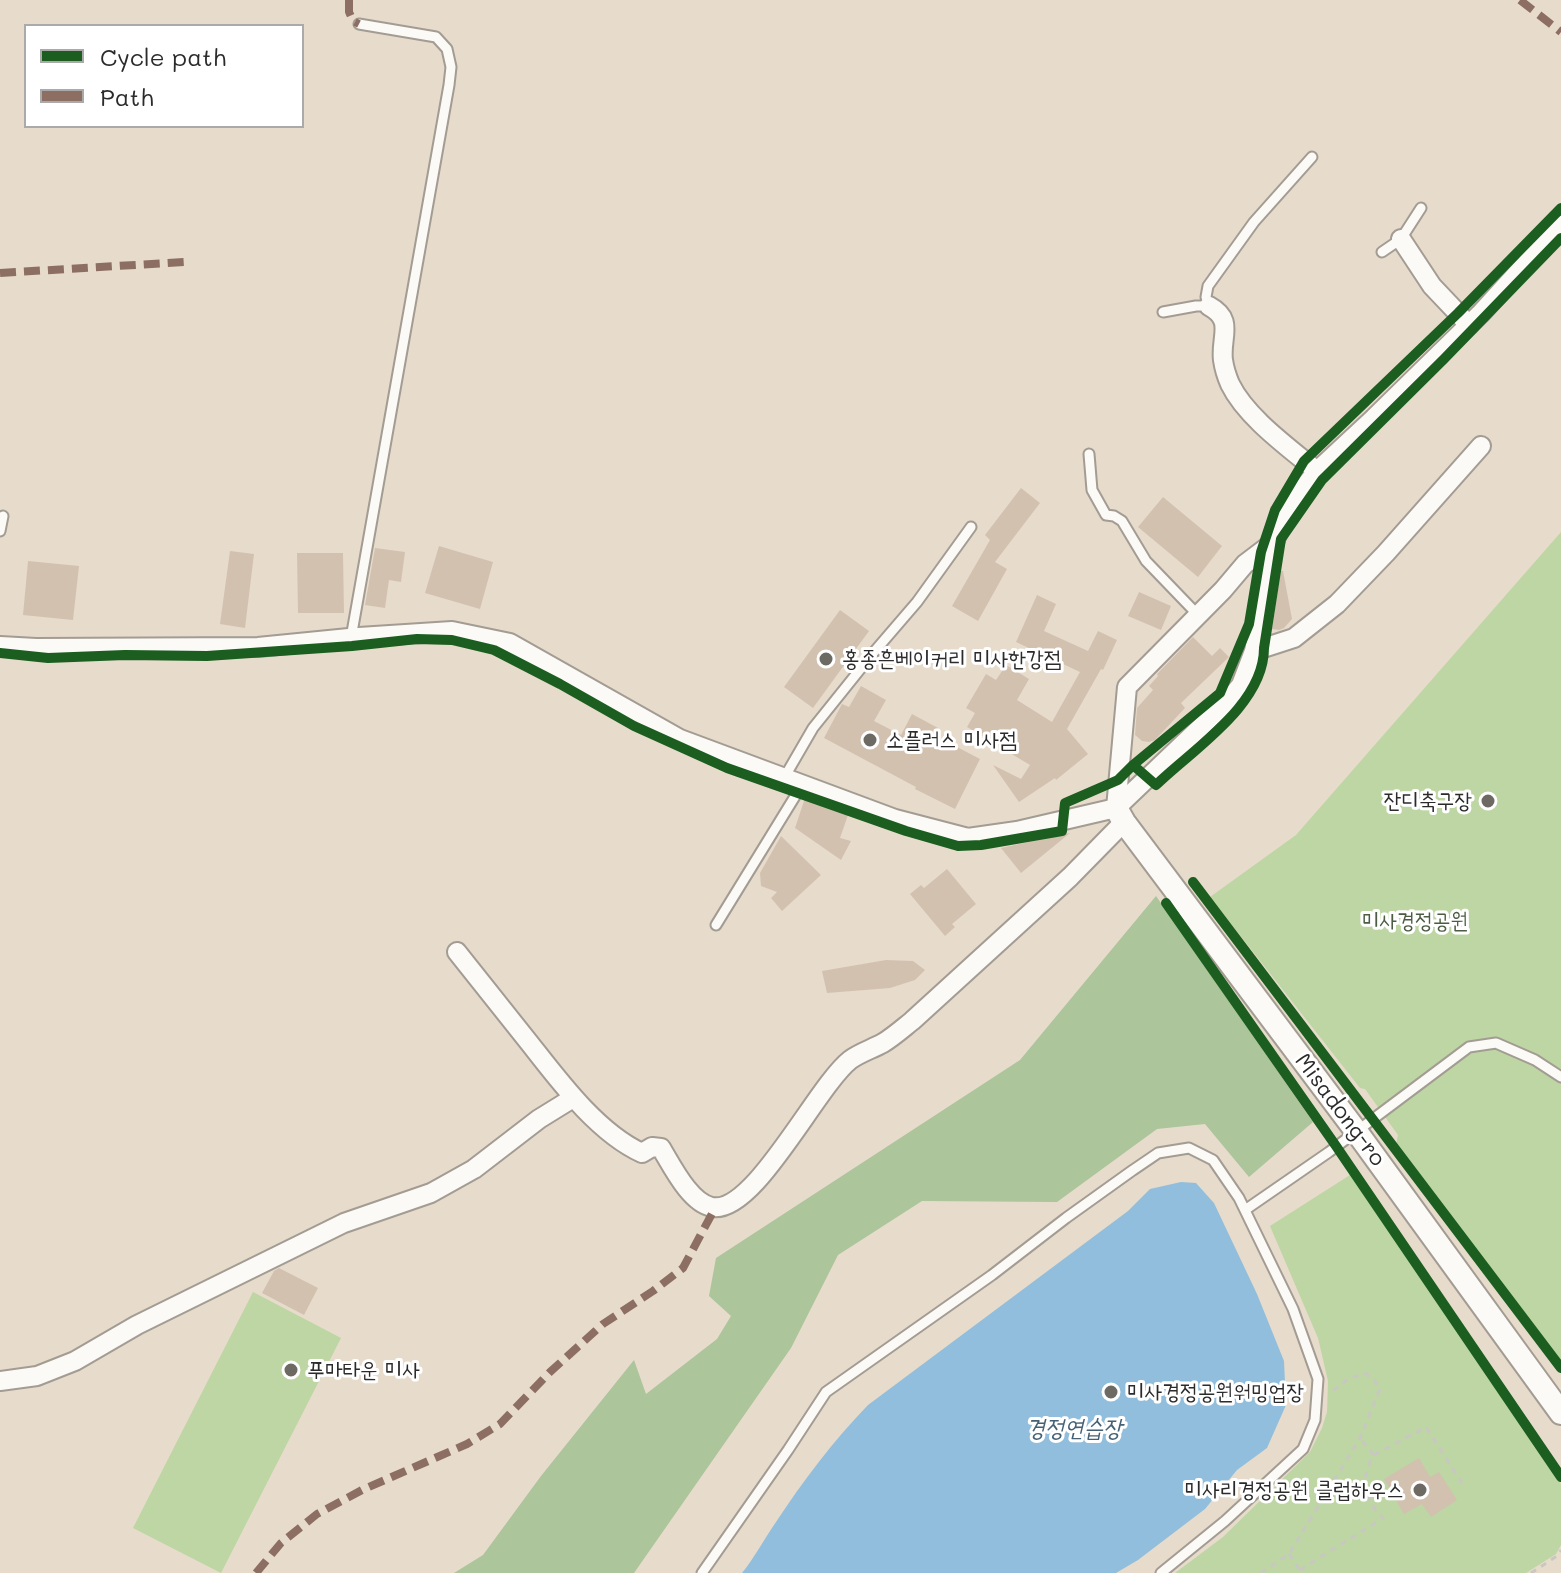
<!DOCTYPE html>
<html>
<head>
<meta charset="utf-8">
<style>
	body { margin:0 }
	#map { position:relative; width:1561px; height:1573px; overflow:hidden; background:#e7dbcb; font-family:Mali,sans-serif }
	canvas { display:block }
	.legend { position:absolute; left:24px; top:24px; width:280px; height:104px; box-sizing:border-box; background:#fff; border:2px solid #aaa; margin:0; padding:10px 14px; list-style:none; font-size:24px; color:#2b2b2b }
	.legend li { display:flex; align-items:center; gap:16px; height:40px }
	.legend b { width:40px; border:2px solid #aaa }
</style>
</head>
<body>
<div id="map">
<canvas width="1561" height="1573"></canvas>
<ul class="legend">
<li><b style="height:10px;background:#1b5e20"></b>Cycle path</li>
<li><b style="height:10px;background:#8d6e63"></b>Path</li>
</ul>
</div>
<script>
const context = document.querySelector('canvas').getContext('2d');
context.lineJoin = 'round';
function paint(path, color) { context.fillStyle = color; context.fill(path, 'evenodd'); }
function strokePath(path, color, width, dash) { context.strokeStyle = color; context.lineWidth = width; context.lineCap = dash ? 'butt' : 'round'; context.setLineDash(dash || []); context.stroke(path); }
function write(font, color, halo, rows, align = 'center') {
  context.font = font + ' Mali,"Poor Story",sans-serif'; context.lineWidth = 6; context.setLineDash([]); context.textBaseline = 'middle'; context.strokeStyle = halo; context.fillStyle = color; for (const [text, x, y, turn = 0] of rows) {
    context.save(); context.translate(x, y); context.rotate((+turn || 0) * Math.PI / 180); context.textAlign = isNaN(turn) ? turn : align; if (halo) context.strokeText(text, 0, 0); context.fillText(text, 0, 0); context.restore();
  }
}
paint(new Path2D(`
	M 1561,532 L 1561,1363 L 1405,1158 L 1396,1145 L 1398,1135 L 1365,1089 L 1360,1088 L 1210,897 L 1296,835 Z
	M 1350,1175 L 1559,1478 L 1561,1485 L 1561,1545 L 1556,1554 L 1526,1573 L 1175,1573 L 1223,1537 L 1310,1452 L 1322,1428 L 1327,1412 L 1328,1381 L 1318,1338 L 1270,1226 Z
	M 253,1292 L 341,1338 L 221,1573 L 133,1528 Z`), '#bdd6a3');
paint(new Path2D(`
	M 1156,896 L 1313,1122 L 1249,1177 L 1205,1124 L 1157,1129 L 1057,1202 L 922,1201 L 838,1255 L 791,1348 L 634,1573 L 454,1573 L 483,1555 L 541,1476 L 634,1360 L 646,1394 L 717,1339 L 731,1316 L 709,1296 L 716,1258 L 1020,1060 Z`), '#acc59a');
paint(new Path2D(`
	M 1181,1182 L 1196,1183 L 1214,1203 L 1257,1294 L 1284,1361 L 1286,1405 L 1267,1448 L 1237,1470 L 1205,1509 L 1138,1560 L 1116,1573 L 742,1573 C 755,1557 764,1539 776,1522 C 803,1481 834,1440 868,1405 L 1128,1211 L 1150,1189 Z`), '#91bedc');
paint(new Path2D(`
	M 1021,488 L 1040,503 L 995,562 L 1007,569 L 978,621 L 952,606 L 990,540 L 985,535 Z
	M 1163,497 L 1222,546 L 1198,577 L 1138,527 Z
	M 439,546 L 493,562 L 480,609 L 425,593 Z
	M 375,548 L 405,552 L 401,582 L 389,580 L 385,608 L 365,605 Z
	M 230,551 L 254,554 L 245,628 L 220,624 Z
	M 297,553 L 343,553 L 344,613 L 298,613 Z
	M 28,561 L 79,566 L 73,620 L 23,615 Z
	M 1281,571 L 1283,571 L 1292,619 L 1284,628 L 1279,630 L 1272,629 Z
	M 1139,592 L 1171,606 L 1161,630 L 1128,616 Z
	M 1037,595 L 1056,604 L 1044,631 L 1088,651 L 1098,631 L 1117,640 L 1103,670 L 1101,669 L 1067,729 L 1088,754 L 1056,780 L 1055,778 L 1019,802 L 993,765 L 1021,779 L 1030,765 L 967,727 L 975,713 L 966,708 L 986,674 L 996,680 L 1006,665 L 1029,679 L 1017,700 L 1052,722 L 1080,672 L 1016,642 Z
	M 840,610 L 869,631 L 813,708 L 784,687 Z
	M 1193,637 L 1212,656 L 1220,648 L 1229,657 L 1181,703 L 1185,708 L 1155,740 L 1149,742 L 1142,741 L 1135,735 L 1137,708 L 1153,690 L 1149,686 L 1158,676 L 1157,674 Z
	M 861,686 L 886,700 L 874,721 L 901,735 L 912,714 L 938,728 L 934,735 L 980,759 L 955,809 L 915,789 L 916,787 L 824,738 L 842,704 L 849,707 Z
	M 805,798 L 848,815 L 840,838 L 851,841 L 841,860 L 795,828 Z
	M 1070,833 L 1021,873 L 1001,848 Z
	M 781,836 L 821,875 L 782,911 L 771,898 L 777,892 L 761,886 L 760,873 Z
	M 947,869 L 976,904 L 952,924 L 955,927 L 945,936 L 910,894 L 921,885 L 924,888 Z
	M 886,960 L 913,961 L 925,970 L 915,980 L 890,988 L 827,993 L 822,971 Z
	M 279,1268 L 318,1288 L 304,1315 L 262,1293 L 274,1271 Z
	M 1419,1458 L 1430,1477 L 1439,1472 L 1457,1500 L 1431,1517 L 1422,1504 L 1404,1514 L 1384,1479 Z`), '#d3c1b0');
const service = new Path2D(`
	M 1382,252 L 1401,239 L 1421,208
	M 1163,312 L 1196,306 L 1209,306 L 1206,297 L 1208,286 L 1254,222 L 1312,157
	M 1089,454 L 1092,490 L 1106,515 L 1114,516 L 1122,521 L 1146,561 L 1198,615
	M 0,531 L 3,516
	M 351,638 L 449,85 L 451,67 L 447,49 L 436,37 L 359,24
	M 784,778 L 813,728 L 874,652 L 917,602 L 971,527
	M 716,925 L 802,785
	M 1245,1210 L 1329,1152 L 1469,1047 L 1496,1043 L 1535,1060 L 1561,1077
	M 702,1573 L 788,1450 L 826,1392 L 992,1275 L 1066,1218 L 1133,1170 L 1158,1153 L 1189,1148 L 1213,1160 L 1239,1198 L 1293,1309 L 1318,1379 L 1315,1420 L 1303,1449 L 1225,1521 L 1161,1573`);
const minor = new Path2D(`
	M 1401,239 L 1432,286 L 1469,325
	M 1209,306 C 1235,320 1220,337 1223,360 C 1224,367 1227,377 1230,384 C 1246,417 1288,447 1317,471
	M 0,646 L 36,648 L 258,647 L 359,637 L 452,631 L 510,643 L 680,739 L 895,819 L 968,838 L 1017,831 L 1116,808 L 1225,704 L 1241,685 L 1254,651 L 1274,542 L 1288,507 L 1317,471 L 1374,418 L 1480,314 L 1561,225
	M 1254,651 L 1294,638 L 1337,604 L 1386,553 L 1481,446
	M 1116,808 L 1127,687 L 1223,590 L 1245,564 L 1274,542
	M 457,952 C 482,983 506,1014 531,1045 C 560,1082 598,1133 642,1153 L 652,1147 L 661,1148 C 672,1166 690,1203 712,1207 C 754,1215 816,1087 850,1060 C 859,1053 872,1049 883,1043 C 893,1037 902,1029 912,1021 L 1070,877 L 1124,822
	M 0,1381 L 37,1376 L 75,1361 L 137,1325 L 344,1223 L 431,1193 L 474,1169 L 539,1119 L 573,1098`);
const tertiary = new Path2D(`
	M 1116,808 L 1124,822 L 1356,1131 L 1561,1413`);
strokePath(service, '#a39c93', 13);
strokePath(minor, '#a39c93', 22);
strokePath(tertiary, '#a39c93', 26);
strokePath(new Path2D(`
	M 1374,1455 L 1426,1427 L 1462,1483
	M 1561,1477 L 1561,1478
	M 1289,1554 L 1302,1573
	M 1300,1570 L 1383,1518 C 1364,1499 1359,1480 1374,1455 L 1360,1438
	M 1261,1573 L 1289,1554 L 1360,1438 L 1380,1389 L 1373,1378 L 1364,1373 L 1348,1379 L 1329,1394
	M 1531,1573 L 1557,1556 L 1561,1550`), '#c9c7c2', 3, [6, 6]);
strokePath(service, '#fbfaf7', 9);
strokePath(minor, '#fbfaf7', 18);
strokePath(tertiary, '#fbfaf7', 22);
strokePath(new Path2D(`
	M 349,0 L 349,12 L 353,21 L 359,24
	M 1520,0 L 1561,32
	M 0,273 L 184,262
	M 256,1573 L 281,1543 L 317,1514 L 362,1490 L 467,1444 L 500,1424 L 550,1372 L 603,1324 L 653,1291 L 683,1268 L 715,1208`), '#8d6e63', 8, [16, 8]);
strokePath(new Path2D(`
	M 0,653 L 48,658 L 125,655 L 207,656 L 352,646 L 417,639 L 452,640 L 494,650 L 560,684 L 634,726 L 727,768 L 906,831 L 958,846 L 981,845 L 1062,831 L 1065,803 L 1118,780 L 1133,765 L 1156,785 C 1193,749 1264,705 1264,648 L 1281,539 L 1322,480 L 1444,359 L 1561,238
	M 1133,765 L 1220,693 L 1249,624 L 1261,552 L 1275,510 L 1304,461 L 1458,313 L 1561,208
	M 1193,882 L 1561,1368
	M 1166,903 L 1336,1146 L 1561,1477`), '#1b5e20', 10);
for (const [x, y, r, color] of [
	[826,659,8,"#6d6963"],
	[870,740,8,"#6d6963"],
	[1488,801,8,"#6d6963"],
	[291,1370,8,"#6d6963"],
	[1111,1392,8,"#6d6963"],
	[1420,1490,8,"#6d6963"]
]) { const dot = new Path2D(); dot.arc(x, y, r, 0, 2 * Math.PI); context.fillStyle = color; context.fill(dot); strokePath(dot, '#fff', 3); }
write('22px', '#2b2b2b', '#fff', [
	["홍종흔베이커리 미사한강점",842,659],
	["소플러스 미사점",886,740],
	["잔디축구장",1472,801,"right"],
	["푸마타운 미사",307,1370],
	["미사경정공원워밍업장",1127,1392],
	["미사리경정공원 클럽하우스",1404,1490,"right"]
], 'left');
write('22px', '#4d5d45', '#fff', [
	["미사경정공원",1415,921]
]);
write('22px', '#2b2b2b', '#fff', [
	["Misadong-ro",1340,1110,53]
]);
write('italic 24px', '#456175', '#fff', [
	["경정연습장",1074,1429]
]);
</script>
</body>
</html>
